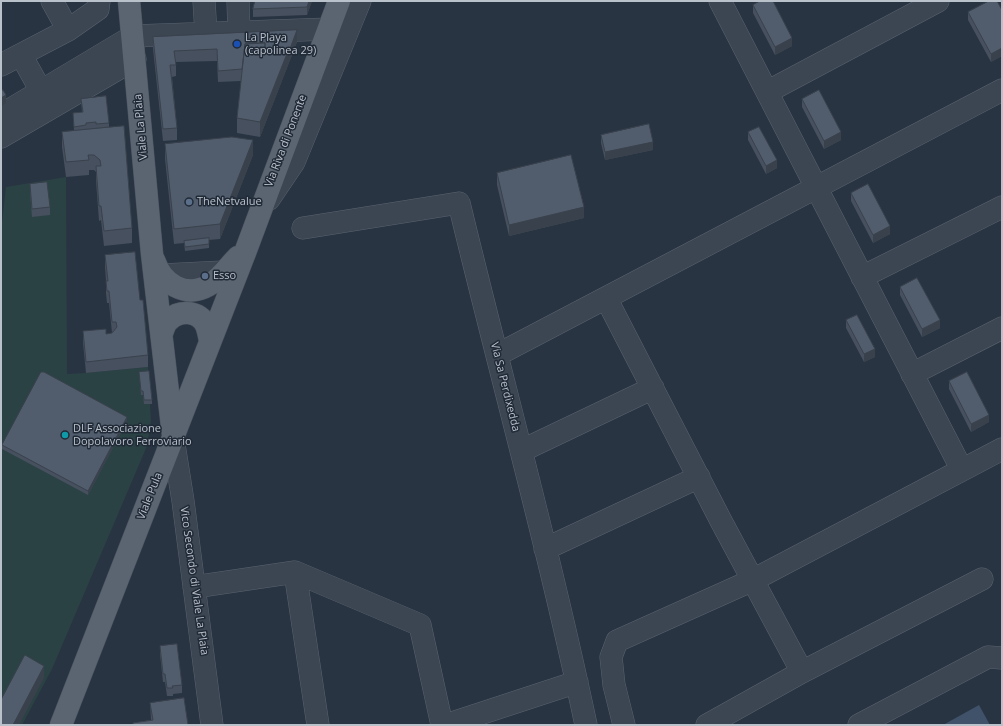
<!DOCTYPE html>
<html>
<head>
<meta charset="utf-8">
<style>
	body { margin:0 }
	#map { position:relative; width:1003px; height:726px; overflow:hidden; background:#283442; font-family:"Open Sans",sans-serif }
	canvas { display:block }
	.frame { position:absolute; inset:0; border:2px solid #b9c1cb; pointer-events:none }
</style>
</head>
<body>
<div id="map">
<canvas width="1003" height="726"></canvas>
<div class="frame"></div>
</div>
<script>
const context = document.querySelector('canvas').getContext('2d');
context.lineJoin = 'round';
function paint(path, color) { context.fillStyle = color; context.fill(path, 'evenodd'); }
function strokePath(path, color, width, dash) { context.strokeStyle = color; context.lineWidth = width; context.lineCap = dash ? 'butt' : 'round'; context.setLineDash(dash || []); context.stroke(path); }
function write(font, color, halo, rows, align = 'center') {
  context.font = font + ' "Open Sans",sans-serif'; context.lineWidth = 3; context.setLineDash([]); context.textBaseline = 'middle'; context.strokeStyle = halo; context.fillStyle = color; for (const [text, x, y, turn = 0] of rows) {
    context.save(); context.translate(x, y); context.rotate((+turn || 0) * Math.PI / 180); context.textAlign = isNaN(turn) ? turn : align; if (halo) context.strokeText(text, 0, 0); context.fillText(text, 0, 0); context.restore();
  }
}
paint(new Path2D(`
	M 66,177 L 67,374 L 86,373 L 148,367 L 151,421 L 147,446 L 52,669 L 22,725 L 1,725 L 1,231 L 6,187 Z`), '#2b4244');
paint(new Path2D(`
	M 979,705 L 990,725 L 943,725 Z`), '#3f526a');
const minor = new Path2D(`
	M 52,1 L 68,30
	M 204,1 L 206,34
	M 238,1 L 239,33
	M 720,1 L 962,470
	M 21,55 L 41,91
	M 1,65 L 68,30 L 98,9 L 99,1
	M 767,92 L 938,1
	M 1,115 L 133,36 L 329,29
	M 1,137 L 135,59
	M 269,199 L 294,162 L 360,1
	M 303,228 L 459,203 C 501,377 549,550 586,725
	M 162,275 L 223,272
	M 862,277 L 1002,207
	M 606,298 L 721,521 L 802,672
	M 497,355 L 1002,90
	M 912,374 L 1002,328
	M 173,438 L 183,501 L 212,725
	M 521,451 L 653,388
	M 545,549 L 699,477
	M 194,587 L 295,572
	M 318,725 L 295,572 L 420,625 L 442,725
	M 446,725 L 577,682
	M 624,725 L 614,685 L 611,657 L 617,641 L 753,580 L 1002,449
	M 707,725 L 802,672 L 982,579
	M 859,725 L 988,657 L 1002,658`);
const major = new Path2D(`
	M 129,1 L 152,254 L 173,435
	M 154,260 C 162,283 185,299 209,285 C 219,280 229,266 238,257
	M 162,333 C 164,328 165,323 169,320 C 180,309 199,311 206,325 C 208,330 209,336 210,341
	M 61,725 L 246,250 L 339,1`);
strokePath(minor, '#5a636f', 23);
strokePath(major, '#49515e', 23);
strokePath(minor, '#3c4552', 22);
strokePath(major, '#5b6571', 22);
paint(new Path2D(`
	M 312,1 L 307,15 L 253,17 L 253,9 Z
	M 753,5 L 792,46 L 775,55 L 753,13 Z
	M 1002,10 L 1002,56 L 991,62 L 968,20 L 968,12 Z
	M 153,37 L 297,42 L 260,137 L 237,133 L 237,118 L 241,81 L 218,82 L 217,61 L 176,62 L 176,76 L 172,77 L 177,128 L 177,140 L 163,141 L 153,49 Z
	M 81,99 L 109,123 L 109,127 L 132,228 L 132,243 L 104,246 L 101,220 L 99,221 L 96,181 L 96,172 L 94,170 L 89,170 L 89,175 L 66,177 L 62,147 L 62,132 L 74,131 L 73,113 L 82,112 Z
	M 802,99 L 841,140 L 824,149 L 802,107 Z
	M 748,132 L 777,168 L 766,174 L 748,140 Z
	M 601,135 L 653,150 L 605,160 L 601,143 Z
	M 165,144 L 253,155 L 220,239 L 209,240 L 209,248 L 185,251 L 184,243 L 174,244 L 165,159 Z
	M 497,173 L 584,218 L 509,236 L 497,185 Z
	M 30,184 L 50,207 L 50,215 L 32,217 L 30,192 Z
	M 851,193 L 890,234 L 873,243 L 851,201 Z
	M 105,255 L 140,300 L 148,355 L 148,367 L 86,373 L 83,343 L 83,331 L 106,334 L 112,333 L 109,303 L 107,303 L 106,293 L 106,281 L 105,267 Z
	M 900,287 L 940,328 L 922,337 L 900,295 Z
	M 846,320 L 875,357 L 864,362 L 846,328 Z
	M 139,372 L 152,400 L 152,404 L 144,404 L 143,395 L 141,395 Z
	M 949,381 L 989,422 L 971,432 L 949,389 Z
	M 127,421 L 88,495 L 2,449 L 2,445 Z
	M 160,646 L 182,685 L 182,693 L 173,694 L 173,696 L 167,696 L 165,682 L 163,682 L 160,654 Z
	M 150,703 L 188,725 L 133,725 L 133,723 L 151,720 Z`), '#46505e');
paint(new Path2D(`
	M 309,1 L 312,1 L 307,15 L 307,7 Z
	M 297,30 L 297,42 L 260,137 L 260,122 L 288,51 Z
	M 792,38 L 792,46 L 775,55 L 775,47 Z
	M 1002,48 L 1002,56 L 991,62 L 991,54 Z
	M 6,95 L 6,103 L 1,106 L 1,98 Z
	M 841,132 L 841,140 L 824,149 L 824,141 Z
	M 253,140 L 253,155 L 220,239 L 220,224 Z
	M 653,142 L 653,150 L 605,160 L 605,152 Z
	M 777,160 L 777,168 L 766,174 L 766,166 Z
	M 584,207 L 584,218 L 509,236 L 509,225 Z
	M 890,226 L 890,234 L 873,243 L 873,235 Z
	M 940,320 L 940,328 L 922,337 L 922,329 Z
	M 875,349 L 875,357 L 864,362 L 864,354 Z
	M 989,415 L 989,422 L 971,432 L 971,424 Z
	M 127,417 L 127,421 L 88,495 L 88,491 Z
	M 44,666 L 44,678 L 19,725 L 13,725 Z`), '#39414c');
const building = new Path2D(`
	M 255,1 L 309,1 L 307,7 L 253,9 Z
	M 760,1 L 773,1 L 792,38 L 775,47 L 753,5 Z
	M 989,1 L 997,1 L 1002,10 L 1002,48 L 991,54 L 968,12 Z
	M 297,30 L 288,54 L 288,51 L 265,52 L 265,43 L 245,44 L 242,69 L 218,71 L 217,49 L 174,51 L 176,65 L 170,65 L 177,128 L 163,129 L 153,37 Z
	M 265,43 L 265,52 L 288,51 L 260,122 L 237,118 L 245,44 Z
	M 3,90 L 6,95 L 1,98 L 1,91 Z
	M 819,90 L 841,132 L 824,141 L 802,99 Z
	M 106,96 L 109,123 L 96,124 L 96,122 L 86,123 L 86,125 L 74,127 L 73,113 L 83,112 L 81,99 Z
	M 649,124 L 653,142 L 605,152 L 601,135 Z
	M 124,126 L 132,228 L 104,231 L 101,206 L 99,206 L 96,166 L 101,166 L 100,160 L 94,155 L 88,155 L 89,160 L 66,162 L 62,132 Z
	M 759,127 L 777,160 L 766,166 L 748,132 Z
	M 232,137 L 253,140 L 220,224 L 174,229 L 165,144 Z
	M 571,155 L 584,207 L 509,225 L 497,173 Z
	M 47,182 L 50,207 L 32,209 L 30,184 Z
	M 868,184 L 890,226 L 873,235 L 851,193 Z
	M 209,238 L 209,244 L 185,247 L 184,241 Z
	M 135,252 L 140,300 L 143,300 L 148,355 L 86,362 L 83,331 L 106,329 L 106,334 L 112,333 L 117,327 L 116,322 L 112,322 L 109,291 L 107,291 L 106,281 L 108,281 L 105,255 Z
	M 917,278 L 940,320 L 922,329 L 900,287 Z
	M 857,315 L 875,349 L 864,354 L 846,320 Z
	M 149,371 L 152,400 L 144,400 L 143,391 L 141,391 L 139,372 Z
	M 41,372 L 44,372 L 127,417 L 88,491 L 2,445 Z
	M 967,372 L 989,415 L 971,424 L 949,381 Z
	M 177,644 L 182,685 L 172,686 L 173,688 L 167,688 L 165,674 L 163,674 L 160,646 Z
	M 25,655 L 44,666 L 13,725 L 1,725 L 1,700 Z
	M 184,698 L 188,725 L 133,725 L 133,723 L 153,720 L 150,703 Z`);
paint(building, '#515d6d');
strokePath(building, '#39414c', 1);
for (const [x, y, r, color] of [
	[237,44,4,"#1a4fb4"],
	[189,202,4,"#5c6f8a"],
	[205,276,4,"#5c6f8a"],
	[65,435,4,"#0f9aa8"]
]) { const dot = new Path2D(); dot.arc(x, y, r, 0, 2 * Math.PI); context.fillStyle = color; context.fill(dot); strokePath(dot, '#212a37', 1.5); }
write('11px', '#b9c1cb', '#212a37', [
	["La Playa",245,38],
	["(capolinea 29)",245,51],
	["TheNetvalue",197,202],
	["Esso",213,276],
	["DLF Associazione",73,429],
	["Dopolavoro Ferroviario",73,442]
], 'left');
write('11px', '#b9c1cb', '#212a37', [
	["Viale La Plaia",141,127,-95],
	["Via Riva di Ponente",286,141,-69],
	["Via Sa Perdixedda",505,387,76],
	["Viale Pula",150,496,-68],
	["Vico Secondo di Viale La Plaia",194,581,82]
]);
</script>
</body>
</html>
